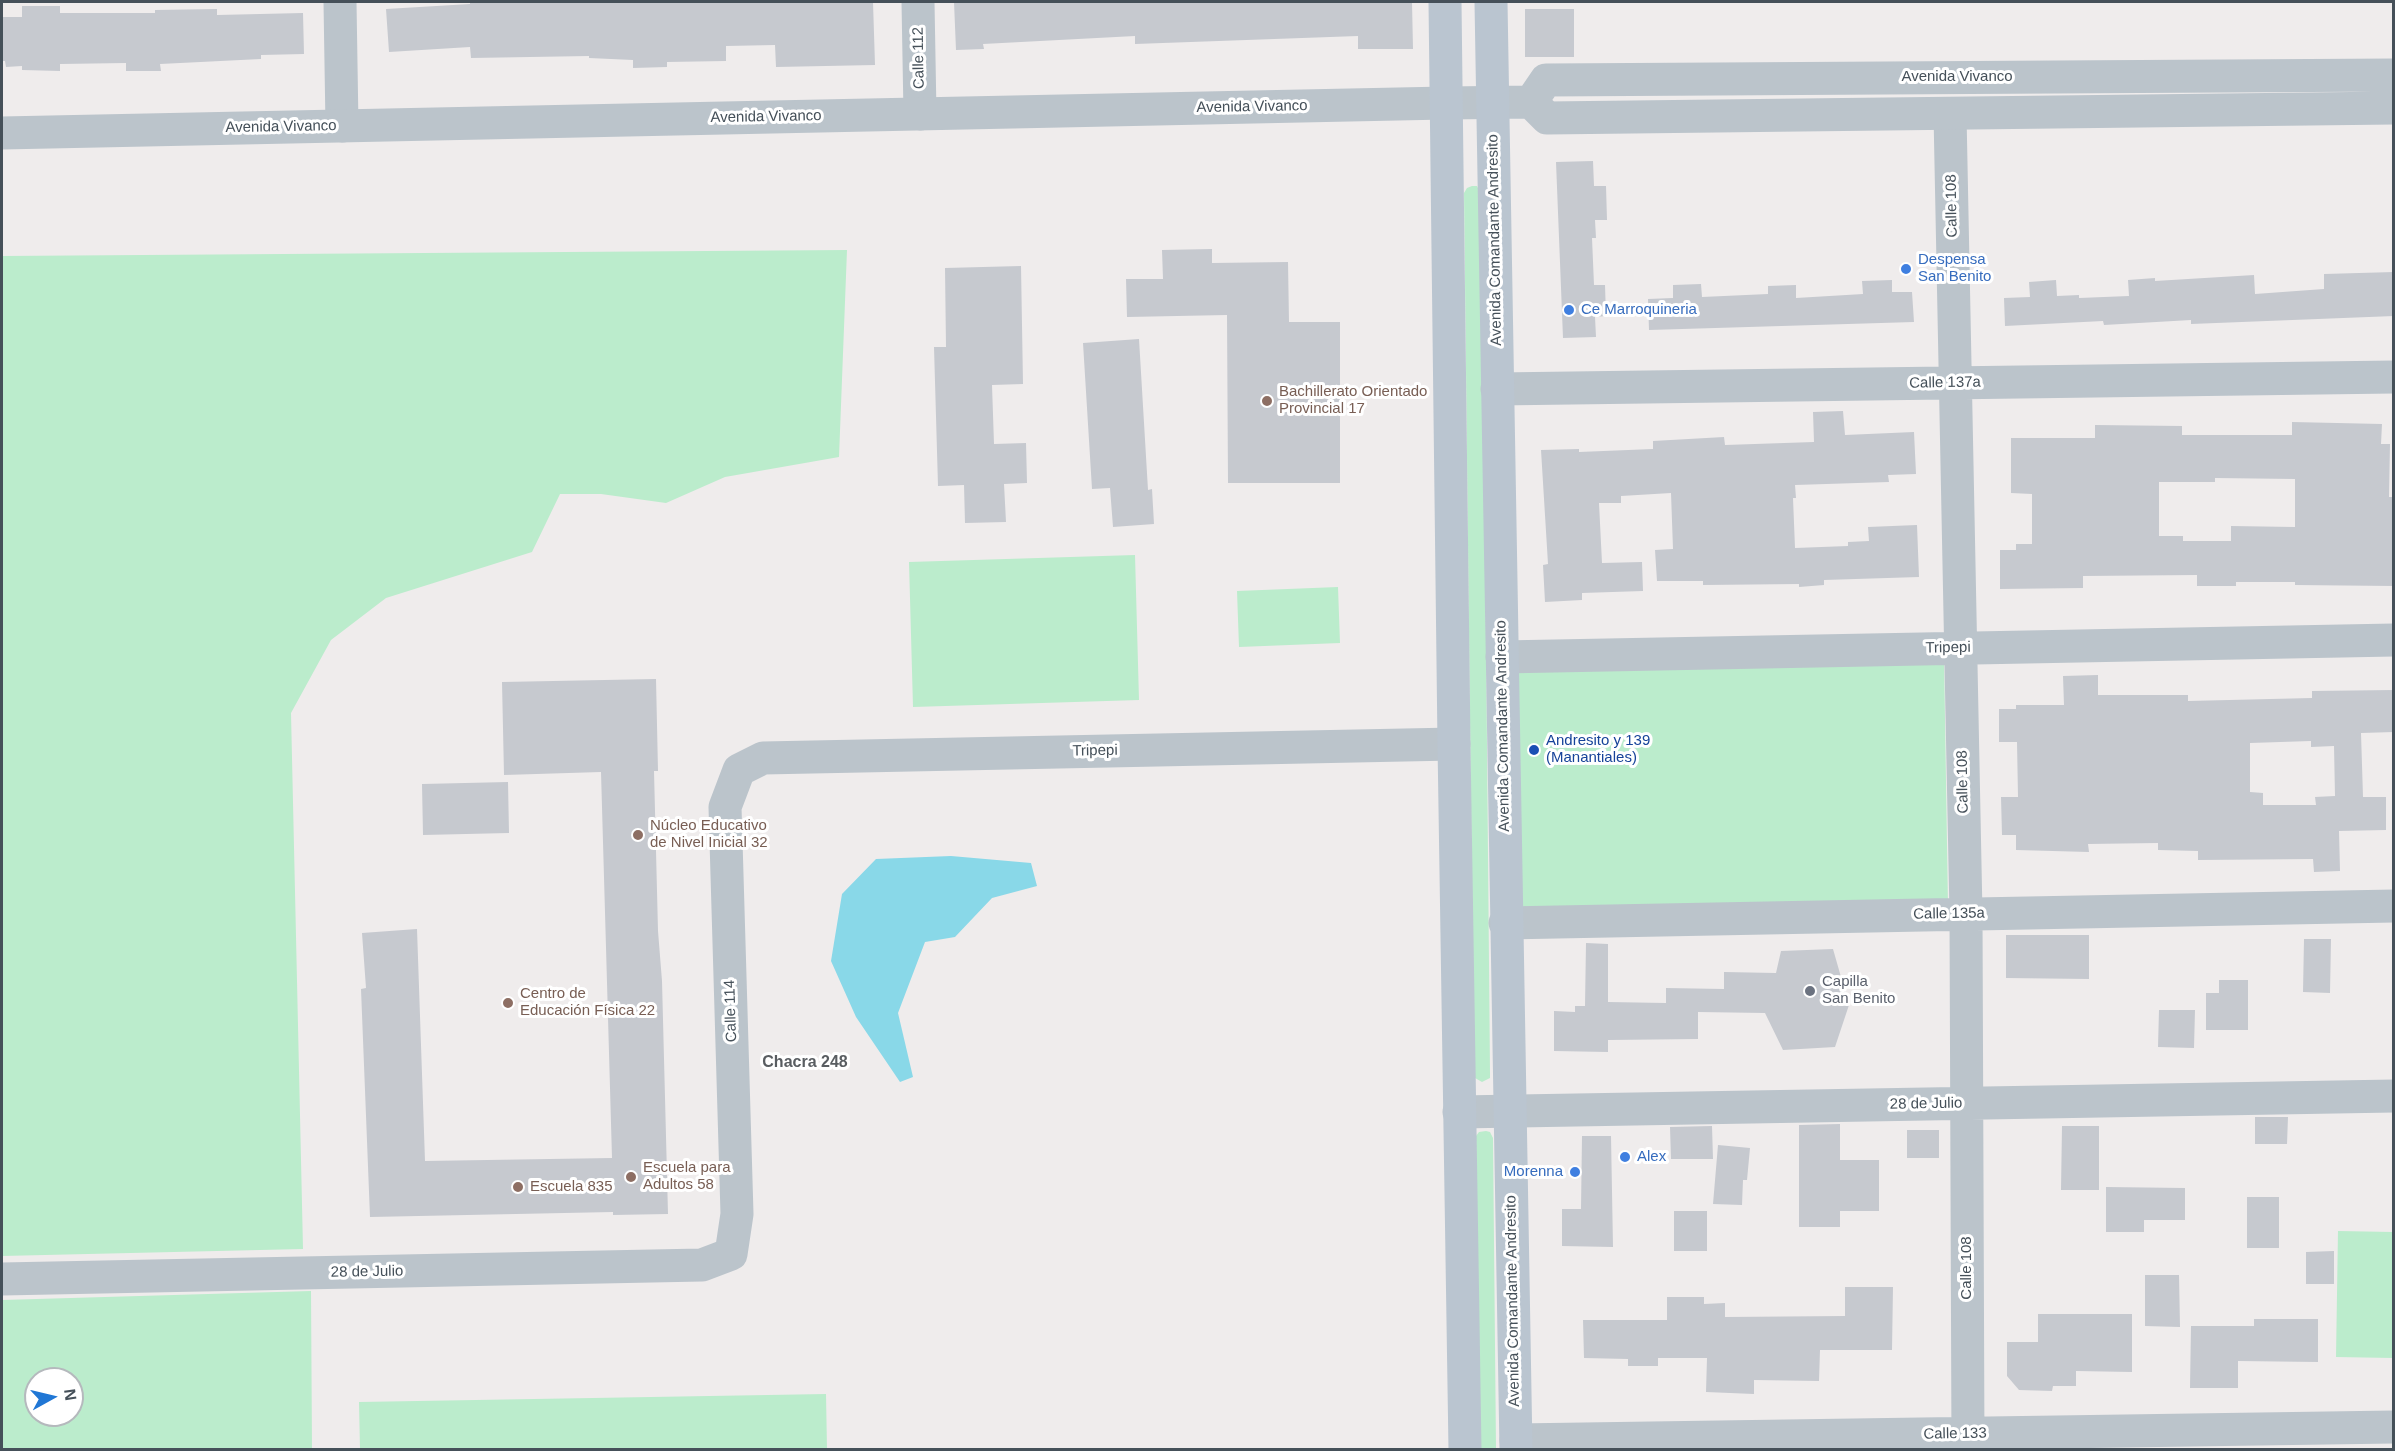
<!DOCTYPE html>
<html>
<head>
<meta charset="utf-8">
<style>
	body { margin:0 }
	#map { position:relative; width:2395px; height:1451px; overflow:hidden; background:#efecec; font-family:Arial,sans-serif }
	canvas { display:block }
	.frame { position:absolute; inset:0; border:3px solid #455059; pointer-events:none }
	.north { position:absolute; left:24px; top:1367px; width:60px; height:60px; box-sizing:border-box; background:#fff; border:2px solid #b5b9bd; border-radius:50%; rotate:82deg; font-size:16px; font-weight:700; line-height:24px; text-align:center; color:#455059 }
	.north::after { content:''; display:block; margin:auto; width:21px; height:27px; background:#2077d5; clip-path:polygon(50% 0,100% 100%,50% 72%,0 100%) }
</style>
</head>
<body>
<div id="map">
<canvas width="2395" height="1451"></canvas>
<div class="frame"></div>
<div class="north">N</div>
</div>
<script>
const context = document.querySelector('canvas').getContext('2d');
context.lineJoin = 'round';
function paint(path, color) { context.fillStyle = color; context.fill(path, 'evenodd'); }
function strokePath(path, color, width, dash) { context.strokeStyle = color; context.lineWidth = width; context.lineCap = dash ? 'butt' : 'round'; context.setLineDash(dash || []); context.stroke(path); }
function write(font, color, halo, rows, align = 'center') {
  context.font = font + ' Arial,sans-serif'; context.lineWidth = 6; context.setLineDash([]); context.textBaseline = 'middle'; context.strokeStyle = halo; context.fillStyle = color; for (const [text, x, y, turn = 0] of rows) {
    context.save(); context.translate(x, y); context.rotate((+turn || 0) * Math.PI / 180); context.textAlign = isNaN(turn) ? turn : align; if (halo) context.strokeText(text, 0, 0); context.fillText(text, 0, 0); context.restore();
  }
}
paint(new Path2D(`
	M 1472,186 L 1477,186 L 1482,196 L 1490,1073 L 1490,1078 L 1482,1082 L 1475,1078 L 1474,1071 L 1464,193 L 1467,188 Z
	M 847,250 L 839,457 L 725,477 L 666,503 L 601,494 L 560,494 L 532,552 L 386,598 L 331,640 L 291,713 L 303,1249 L 2,1256 L 2,256 Z
	M 1135,555 L 1139,700 L 913,707 L 909,562 Z
	M 1338,587 L 1340,643 L 1239,647 L 1237,591 Z
	M 1944,656 L 1948,906 L 1518,918 L 1515,665 Z
	M 1486,1131 L 1490,1132 L 1493,1138 L 1496,1449 L 1479,1449 L 1476,1136 L 1479,1132 Z
	M 2338,1231 L 2393,1232 L 2393,1358 L 2336,1357 Z
	M 311,1291 L 312,1449 L 2,1449 L 2,1300 ZM 36,1379 L 72,1379 L 72,1415 L 36,1415 Z
	M 826,1394 L 827,1449 L 360,1449 L 359,1402 Z`), '#bbeccc');
paint(new Path2D(`
	M 951,856 L 1031,863 L 1037,886 L 992,898 L 955,937 L 925,942 L 898,1013 L 913,1077 L 900,1082 L 856,1017 L 831,961 L 842,894 L 876,859 Z`), '#89d8e8');
paint(new Path2D(`
	M 470,2 L 873,2 L 875,65 L 776,67 L 775,45 L 726,46 L 726,61 L 667,62 L 667,67 L 633,68 L 633,60 L 589,58 L 589,56 L 471,58 L 470,47 L 389,52 L 386,9 L 470,4 Z
	M 954,2 L 1412,2 L 1413,49 L 1358,49 L 1358,36 L 1135,44 L 1135,36 L 983,44 L 984,49 L 956,50 Z
	M 22,6 L 60,6 L 60,13 L 155,13 L 155,10 L 217,9 L 217,15 L 303,13 L 304,54 L 261,55 L 261,59 L 160,64 L 161,71 L 126,71 L 126,63 L 60,64 L 60,71 L 22,70 L 22,66 L 6,67 L 5,61 L 2,61 L 2,17 L 22,17 Z
	M 1525,9 L 1574,9 L 1574,57 L 1525,57 Z
	M 1593,161 L 1594,186 L 1606,186 L 1607,220 L 1595,220 L 1596,238 L 1592,238 L 1594,285 L 1605,285 L 1606,316 L 1595,317 L 1596,337 L 1563,338 L 1556,162 Z
	M 1212,249 L 1212,263 L 1288,262 L 1289,322 L 1340,322 L 1340,483 L 1228,483 L 1227,315 L 1127,317 L 1126,279 L 1163,279 L 1162,250 Z
	M 1021,266 L 1023,384 L 992,385 L 994,444 L 1026,443 L 1027,483 L 1004,484 L 1006,522 L 965,523 L 964,485 L 938,486 L 934,347 L 946,347 L 945,268 Z
	M 2394,272 L 2394,316 L 2191,324 L 2191,320 L 2104,325 L 2103,321 L 2005,326 L 2004,298 L 2030,297 L 2029,282 L 2056,280 L 2057,296 L 2079,295 L 2079,298 L 2129,296 L 2128,280 L 2155,278 L 2155,281 L 2254,275 L 2255,294 L 2324,289 L 2324,274 Z
	M 1892,280 L 1892,292 L 1912,292 L 1914,322 L 1649,330 L 1648,299 L 1673,298 L 1673,285 L 1701,284 L 1702,297 L 1768,294 L 1768,286 L 1796,285 L 1796,298 L 1863,294 L 1862,281 Z
	M 1139,339 L 1148,490 L 1152,489 L 1154,524 L 1113,527 L 1110,488 L 1092,489 L 1083,343 Z
	M 1843,411 L 1845,435 L 1914,432 L 1916,474 L 1888,475 L 1889,482 L 1795,485 L 1796,498 L 1793,498 L 1795,548 L 1848,546 L 1848,542 L 1869,541 L 1868,527 L 1917,525 L 1919,577 L 1824,580 L 1824,585 L 1799,587 L 1799,584 L 1703,585 L 1703,581 L 1657,581 L 1655,550 L 1673,549 L 1671,493 L 1621,496 L 1621,503 L 1599,503 L 1602,563 L 1642,562 L 1643,591 L 1582,593 L 1582,600 L 1545,602 L 1543,565 L 1548,564 L 1541,450 L 1579,449 L 1579,452 L 1653,449 L 1653,441 L 1724,437 L 1725,445 L 1814,442 L 1813,412 Z
	M 2292,422 L 2382,424 L 2381,444 L 2390,444 L 2389,497 L 2394,497 L 2394,586 L 2295,585 L 2295,582 L 2236,582 L 2236,586 L 2197,586 L 2197,575 L 2083,576 L 2083,588 L 2000,589 L 2000,550 L 2016,550 L 2016,544 L 2032,544 L 2032,494 L 2011,493 L 2011,438 L 2095,438 L 2095,425 L 2182,426 L 2182,435 L 2292,435 ZM 2215,478 L 2295,479 L 2295,527 L 2231,526 L 2231,541 L 2183,541 L 2183,536 L 2159,536 L 2159,482 L 2215,482 Z
	M 2098,675 L 2098,695 L 2188,695 L 2188,701 L 2312,698 L 2312,691 L 2394,690 L 2394,732 L 2361,733 L 2363,797 L 2386,797 L 2386,830 L 2339,831 L 2340,871 L 2314,872 L 2313,859 L 2198,860 L 2198,851 L 2158,850 L 2158,843 L 2088,844 L 2089,852 L 2016,850 L 2016,835 L 2002,835 L 2001,797 L 2018,797 L 2017,742 L 1999,742 L 1999,709 L 2016,709 L 2016,705 L 2064,705 L 2063,676 ZM 2311,741 L 2311,747 L 2334,746 L 2335,796 L 2315,797 L 2316,805 L 2263,805 L 2263,793 L 2250,792 L 2250,743 Z
	M 656,679 L 658,771 L 654,771 L 658,931 L 662,981 L 668,1214 L 613,1215 L 613,1212 L 370,1217 L 361,989 L 366,988 L 362,933 L 417,929 L 425,1161 L 612,1158 L 601,772 L 504,775 L 502,682 Z
	M 508,782 L 509,833 L 423,835 L 422,784 Z
	M 2006,935 L 2089,935 L 2089,979 L 2006,978 Z
	M 2304,939 L 2331,939 L 2330,993 L 2303,992 Z
	M 1586,943 L 1608,944 L 1608,1002 L 1666,1003 L 1666,988 L 1724,989 L 1724,972 L 1776,973 L 1781,951 L 1833,949 L 1849,1005 L 1835,1047 L 1783,1050 L 1765,1013 L 1698,1012 L 1698,1039 L 1608,1040 L 1608,1052 L 1554,1051 L 1554,1011 L 1575,1012 L 1575,1006 L 1585,1006 Z
	M 2219,980 L 2248,980 L 2248,1030 L 2206,1030 L 2206,993 L 2219,993 Z
	M 2159,1010 L 2195,1010 L 2194,1048 L 2158,1047 Z
	M 2255,1117 L 2288,1117 L 2287,1144 L 2255,1144 Z
	M 1840,1124 L 1840,1160 L 1879,1160 L 1879,1211 L 1840,1211 L 1840,1227 L 1799,1227 L 1799,1125 Z
	M 1712,1126 L 1713,1159 L 1671,1159 L 1670,1127 Z
	M 2062,1126 L 2099,1126 L 2099,1190 L 2061,1190 Z
	M 1907,1130 L 1939,1130 L 1939,1158 L 1907,1158 Z
	M 1582,1136 L 1611,1136 L 1613,1247 L 1562,1246 L 1562,1209 L 1581,1209 Z
	M 1718,1145 L 1750,1148 L 1747,1180 L 1743,1180 L 1742,1205 L 1713,1204 Z
	M 2106,1187 L 2185,1188 L 2185,1220 L 2144,1220 L 2144,1232 L 2106,1232 Z
	M 2247,1197 L 2279,1197 L 2279,1248 L 2247,1248 Z
	M 1674,1211 L 1707,1211 L 1707,1251 L 1674,1251 Z
	M 2334,1251 L 2334,1284 L 2306,1284 L 2306,1252 Z
	M 2145,1275 L 2179,1275 L 2180,1327 L 2145,1326 Z
	M 1845,1287 L 1893,1287 L 1892,1350 L 1820,1350 L 1819,1381 L 1754,1380 L 1754,1394 L 1706,1392 L 1707,1358 L 1658,1358 L 1658,1366 L 1628,1366 L 1628,1359 L 1584,1358 L 1583,1320 L 1667,1320 L 1667,1297 L 1704,1297 L 1704,1304 L 1725,1303 L 1725,1317 L 1845,1316 Z
	M 2038,1314 L 2132,1314 L 2132,1372 L 2076,1371 L 2076,1386 L 2053,1386 L 2052,1391 L 2019,1390 L 2007,1376 L 2007,1342 L 2038,1342 Z
	M 2254,1319 L 2318,1319 L 2318,1362 L 2238,1361 L 2238,1388 L 2190,1388 L 2191,1326 L 2254,1326 Z`), '#c6c9cf');
strokePath(new Path2D(`
	M 340,2 L 342,126
	M 918,2 L 920,114
	M 1950,114 L 1966,914 L 1968,1450
	M 1497,389 L 2394,377
	M 1502,657 L 2394,640
	M 1505,923 L 2394,906
	M 1459,1112 L 2394,1096
	M 2,1279 L 702,1265 L 731,1254 L 737,1214 L 725,807 L 739,770 L 763,758 L 1454,744
	M 1516,1440 L 2394,1427`), '#bbc4cb', 33);
strokePath(new Path2D(`
	M 1531,102 L 1546,80 L 2394,75
	M 2,133 L 1446,103 L 1531,102 L 1547,118 L 2394,108`), '#bbc4cb', 33);
strokePath(new Path2D(`
	M 1445,2 L 1454,744 L 1465,1450
	M 1491,2 L 1516,1450`), '#bac5d0', 33);
for (const [x, y, r, color] of [
	[1906,269,6,"#3f7fe0"],
	[1569,310,6,"#3f7fe0"],
	[1267,401,6,"#8d6e63"],
	[1534,750,6,"#1a4fb4"],
	[638,835,6,"#8d6e63"],
	[1810,991,6,"#6b7280"],
	[508,1003,6,"#8d6e63"],
	[1625,1157,6,"#3f7fe0"],
	[1575,1172,6,"#3f7fe0"],
	[631,1177,6,"#8d6e63"],
	[518,1187,6,"#8d6e63"]
]) { const dot = new Path2D(); dot.arc(x, y, r, 0, 2 * Math.PI); context.fillStyle = color; context.fill(dot); strokePath(dot, '#fff', 2); }
write('15px', '#455059', '#fff', [
	["Calle 112",919,58,-91],
	["Avenida Vivanco",1957,77],
	["Avenida Vivanco",1252,107,-1],
	["Avenida Vivanco",766,117,-1],
	["Avenida Vivanco",281,127,-1],
	["Calle 108",1952,206,-91],
	["Avenida Comandante Andresito",1495,240,-91],
	["Calle 137a",1945,383,-1],
	["Tripepi",1948,648,-1],
	["Avenida Comandante Andresito",1503,726,-91],
	["Tripepi",1095,751,-1],
	["Calle 108",1963,782,-91],
	["Calle 135a",1949,914,-1],
	["Calle 114",731,1011,-92],
	["28 de Julio",1926,1104,-1],
	["Calle 108",1967,1268,-90],
	["28 de Julio",367,1272,-1],
	["Avenida Comandante Andresito",1513,1301,-91],
	["Calle 133",1955,1434,-1]
]);
write('15px', '#366cbe', '#fff', [
	["Despensa",1918,260],
	["San Benito",1918,277],
	["Ce Marroquineria",1581,310],
	["Alex",1637,1157],
	["Morenna",1563,1172,"right"]
], 'left');
write('15px', '#785e54', '#fff', [
	["Bachillerato Orientado",1279,392],
	["Provincial 17",1279,409],
	["Núcleo Educativo",650,826],
	["de Nivel Inicial 32",650,843],
	["Centro de",520,994],
	["Educación Física 22",520,1011],
	["Escuela para",643,1168],
	["Adultos 58",643,1185],
	["Escuela 835",530,1187]
], 'left');
write('15px', '#164399', '#fff', [
	["Andresito y 139",1546,741],
	["(Manantiales)",1546,758]
], 'left');
write('15px', '#5b616d', '#fff', [
	["Capilla",1822,982],
	["San Benito",1822,999]
], 'left');
write('bold 16px', '#595d61', '#fff', [
	["Chacra 248",805,1063]
]);
</script>
</body>
</html>
